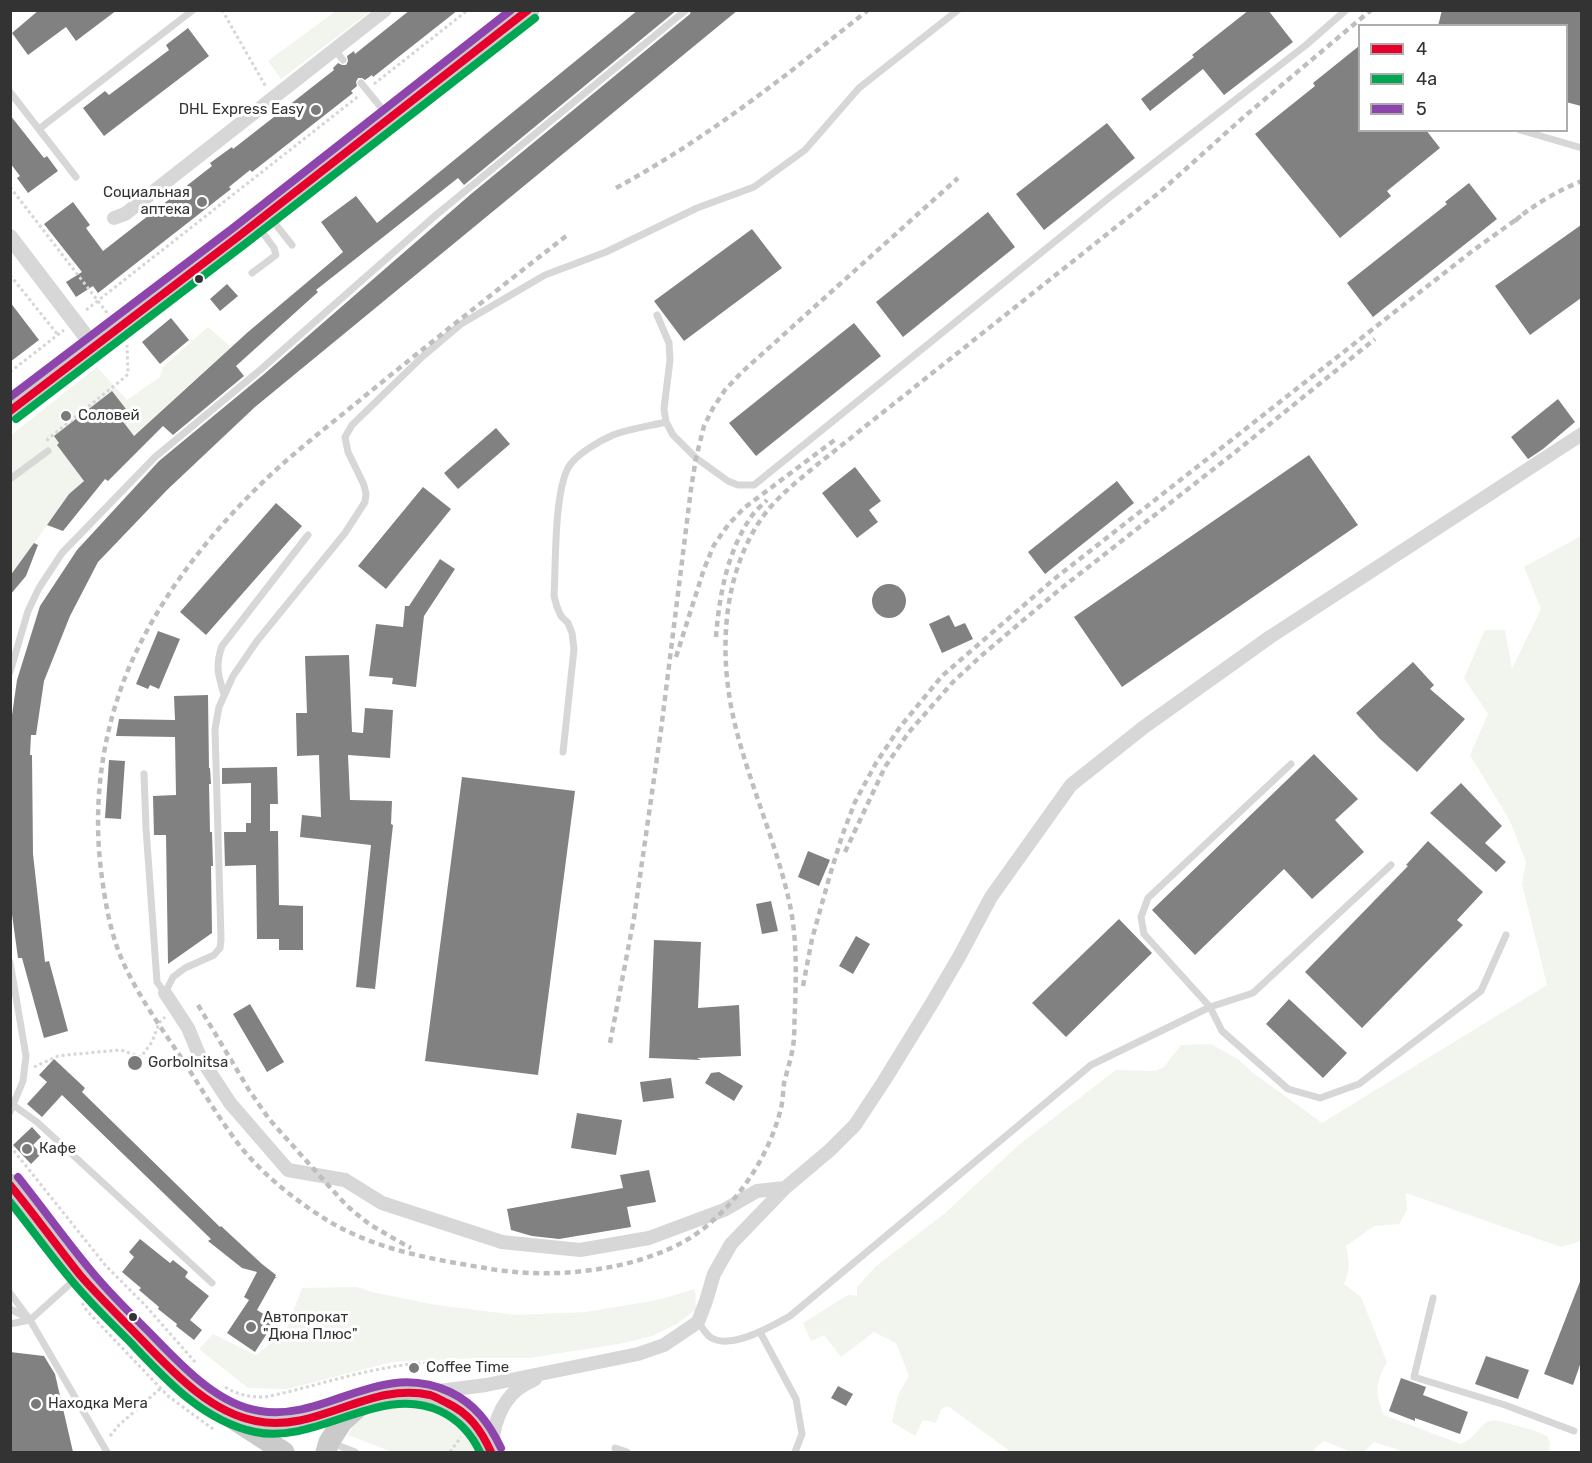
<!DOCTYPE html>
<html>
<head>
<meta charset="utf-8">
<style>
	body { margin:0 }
	#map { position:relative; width:1592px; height:1463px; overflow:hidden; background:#fff; font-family:Rubik,sans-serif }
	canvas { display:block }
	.frame { position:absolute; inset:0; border:12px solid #333; pointer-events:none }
	.legend { position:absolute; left:1358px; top:24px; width:210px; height:108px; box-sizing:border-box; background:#fff; border:2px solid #adadad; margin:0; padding:8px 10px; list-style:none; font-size:18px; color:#333 }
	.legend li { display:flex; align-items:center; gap:12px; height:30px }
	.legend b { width:30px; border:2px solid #adadad }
</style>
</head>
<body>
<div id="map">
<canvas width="1592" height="1463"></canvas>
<div class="frame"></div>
<ul class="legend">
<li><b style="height:8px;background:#e4002b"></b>4</li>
<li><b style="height:8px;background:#00a651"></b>4а</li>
<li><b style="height:8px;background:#8e44ad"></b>5</li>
</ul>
</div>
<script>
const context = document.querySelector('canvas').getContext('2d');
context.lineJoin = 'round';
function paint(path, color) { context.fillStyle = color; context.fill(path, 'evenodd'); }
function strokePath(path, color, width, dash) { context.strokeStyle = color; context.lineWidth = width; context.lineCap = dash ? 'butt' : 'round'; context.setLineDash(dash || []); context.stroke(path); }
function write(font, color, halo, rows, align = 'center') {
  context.font = font + ' Rubik,sans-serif'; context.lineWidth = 6; context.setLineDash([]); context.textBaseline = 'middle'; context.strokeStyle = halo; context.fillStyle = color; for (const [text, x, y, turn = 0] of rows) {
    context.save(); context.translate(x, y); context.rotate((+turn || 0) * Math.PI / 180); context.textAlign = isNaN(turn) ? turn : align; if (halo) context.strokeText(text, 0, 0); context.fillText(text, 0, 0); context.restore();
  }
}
paint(new Path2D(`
	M 337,10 L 371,11 L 281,79 L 268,61 Z
	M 208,327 L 231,347 L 69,494 L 11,576 L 11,435 L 97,367 L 127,400 L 160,377 L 163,367 Z
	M 1581,536 L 1581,1241 L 1561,1247 L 1406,1193 L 1407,1210 L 1399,1224 L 1374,1226 L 1346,1246 C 1349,1262 1351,1268 1344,1284 L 1361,1297 L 1387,1362 C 1375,1383 1375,1393 1384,1415 L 1461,1444 L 1470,1439 L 1486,1422 L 1495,1420 L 1533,1430 L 1547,1436 L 1550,1443 L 1549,1452 L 1405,1452 L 1374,1442 L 1365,1451 L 1351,1452 L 1324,1441 L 1316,1447 L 1313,1452 L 1011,1452 L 948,1406 L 941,1409 L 936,1423 L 923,1420 L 915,1436 L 892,1422 L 898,1395 L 909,1376 L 896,1343 L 874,1332 L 841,1357 L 824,1335 L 811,1341 L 803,1323 L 848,1295 L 857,1296 L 857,1287 L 876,1266 L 944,1214 L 1021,1143 L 1116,1070 L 1155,1071 L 1164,1067 L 1181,1045 L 1211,1044 L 1238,1059 L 1252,1072 L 1322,1123 L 1547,985 L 1522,884 L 1526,862 L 1510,821 L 1470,755 L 1488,714 L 1464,678 L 1485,630 L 1505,630 L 1512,669 L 1541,609 L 1524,567 Z
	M 357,1287 L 372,1292 L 436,1305 L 516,1315 L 586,1312 L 658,1300 L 695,1289 L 696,1309 L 677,1324 L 652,1336 L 624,1343 L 530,1358 L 476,1358 L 392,1362 L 287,1389 L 248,1388 L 199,1349 L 213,1334 L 256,1355 L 286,1331 L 302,1288 Z
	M 416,1403 C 446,1412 467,1423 480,1452 L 392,1452 L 348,1435 C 360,1410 392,1406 416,1403 Z`), '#f1f5ed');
paint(new Path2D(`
	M 39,10 L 117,10 L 76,41 L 66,27 L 28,55 L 12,33 Z
	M 410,10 L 458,10 L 373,77 L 372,75 L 365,80 L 362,78 L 358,78 L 356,82 L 357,86 L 351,91 L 353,93 L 252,172 L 250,170 L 229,187 L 231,189 L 98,293 L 93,286 L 76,297 L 66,282 L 82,272 L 44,224 L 73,202 L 90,225 L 86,228 L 103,251 L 212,166 L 210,163 L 232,147 L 233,149 L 334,70 L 333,68 L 338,63 L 342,65 L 346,65 L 348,61 L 347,56 L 354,51 L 355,54 Z
	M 638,10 L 677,10 L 464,185 L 458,178 L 316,290 L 318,292 L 236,366 L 244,376 L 173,435 L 163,426 L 108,481 L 105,479 L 63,531 L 47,525 L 69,494 L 84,481 L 57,445 L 59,443 L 54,436 L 112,391 L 126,409 L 118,415 L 134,436 L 248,332 L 343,252 L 321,222 L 356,196 L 377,223 Z
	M 691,10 L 738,10 L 255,407 L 167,490 L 98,562 L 70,616 L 44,681 L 36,735 L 31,735 L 30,755 L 32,755 L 33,854 L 45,962 L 49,961 L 68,1031 L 44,1038 L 22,958 L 18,958 L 10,900 L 10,729 L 17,680 L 40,606 L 77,550 L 159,461 L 263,375 L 471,194 L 690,14 Z
	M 1249,10 L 1268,10 L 1293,42 L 1224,95 L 1203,69 L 1150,111 L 1141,99 L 1194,57 L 1192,55 Z
	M 1442,10 L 1581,10 L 1581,106 L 1566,102 L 1566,26 L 1438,26 Z
	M 188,28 L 209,56 L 104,136 L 83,108 L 105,91 L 109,95 L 169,50 L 166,45 Z
	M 1359,46 L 1359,130 L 1426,130 L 1440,148 L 1387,191 L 1391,196 L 1340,238 L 1255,134 L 1315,86 L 1313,83 Z
	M 10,115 L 44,158 L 47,156 L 58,171 L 28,193 L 17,178 L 20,176 L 10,163 Z
	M 1107,123 L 1135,158 L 1044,230 L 1016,194 Z
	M 1469,183 L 1497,219 L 1373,317 L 1347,283 L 1447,204 L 1445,202 Z
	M 988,212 L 1015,247 L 903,337 L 876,302 Z
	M 1581,225 L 1581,298 L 1530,335 L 1495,286 Z
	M 752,229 L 782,268 L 684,341 L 654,301 Z
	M 227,284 L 238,296 L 220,311 L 210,299 Z
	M 10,302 L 39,340 L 10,362 Z
	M 171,318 L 189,340 L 160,364 L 142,342 Z
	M 854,323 L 881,356 L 756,456 L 729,423 Z
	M 1558,399 L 1575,422 L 1543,449 L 1528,459 L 1511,437 Z
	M 496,428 L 510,444 L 458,489 L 444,473 Z
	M 1309,455 L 1358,525 L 1122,687 L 1074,617 Z
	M 855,467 L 881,501 L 869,510 L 878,522 L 857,538 L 822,493 Z
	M 1117,481 L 1134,503 L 1045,574 L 1028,552 Z
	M 423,487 L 451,509 L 386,589 L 358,566 Z
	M 276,503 L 302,526 L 206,635 L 180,612 Z
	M 34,543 L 38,545 L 26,576 L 10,595 L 10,576 Z
	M 440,559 L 455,569 L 424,616 L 416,687 L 392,684 L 393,678 L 369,676 L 376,624 L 403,627 L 405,606 L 409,606 Z
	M872 601a17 17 0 1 1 34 0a17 17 0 1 1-34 0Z
	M 949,615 L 955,627 L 965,623 L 973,639 L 942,653 L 929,624 Z
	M 158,631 L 180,639 L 159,689 L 150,685 L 148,689 L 136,684 Z
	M 349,655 L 352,732 L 363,733 L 365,708 L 393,710 L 390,758 L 348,755 L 350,800 L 392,801 L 391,824 L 393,825 L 375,989 L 356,987 L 371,845 L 300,837 L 302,815 L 321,817 L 319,755 L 297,756 L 296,713 L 307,713 L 305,656 Z
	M 1413,662 L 1434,685 L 1430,689 L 1465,719 L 1417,772 L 1380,739 L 1356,713 Z
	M 208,695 L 209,768 L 210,768 L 211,784 L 209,784 L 210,832 L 212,832 L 213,866 L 211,866 L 212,933 L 168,964 L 166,835 L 154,835 L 153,796 L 176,795 L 175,737 L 116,736 L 119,719 L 175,720 L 174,696 Z
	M 1314,754 L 1358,799 L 1335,820 L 1364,852 L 1312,899 L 1284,869 L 1195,955 L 1152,910 Z
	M 109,760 L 125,761 L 121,819 L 105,818 Z
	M 277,767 L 278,804 L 270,804 L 270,831 L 278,831 L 279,905 L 303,906 L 303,950 L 279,950 L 279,939 L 257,939 L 256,865 L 225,866 L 224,832 L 246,832 L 246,823 L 251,823 L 251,783 L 222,784 L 222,768 Z
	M 462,777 L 575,791 L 538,1075 L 425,1061 Z
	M 1461,783 L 1502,826 L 1485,843 L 1506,862 L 1496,872 L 1430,813 Z
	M 1428,841 L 1483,892 L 1457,920 L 1463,925 L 1362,1028 L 1305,972 L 1408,866 L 1406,865 Z
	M 808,851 L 830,860 L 819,886 L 798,877 Z
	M 771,901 L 778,931 L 762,934 L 756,904 Z
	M 1119,919 L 1152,953 L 1066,1037 L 1032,1003 Z
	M 856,936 L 870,944 L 853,974 L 839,966 Z
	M 654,940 L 701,942 L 698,1008 L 739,1005 L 741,1056 L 697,1058 L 701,1060 L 649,1058 Z
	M 1289,999 L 1347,1053 L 1323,1078 L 1266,1024 Z
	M 250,1004 L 284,1062 L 267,1072 L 233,1014 Z
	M 54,1059 L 85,1088 L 82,1092 L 220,1227 L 221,1226 L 262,1264 L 276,1275 L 275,1277 L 277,1278 L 275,1278 L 257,1310 L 275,1321 L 255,1352 L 227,1333 L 249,1300 L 244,1297 L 257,1272 L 242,1268 L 208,1241 L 211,1239 L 62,1095 L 42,1117 L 27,1104 L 47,1082 L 39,1075 Z
	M 719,1072 L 743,1086 L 734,1101 L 705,1083 L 711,1073 Z
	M 671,1078 L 674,1098 L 643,1102 L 640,1082 Z
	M 577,1113 L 622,1120 L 616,1155 L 571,1148 Z
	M 32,1127 L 41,1137 L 33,1145 L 41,1154 L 31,1164 L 13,1145 Z
	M 649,1170 L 656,1202 L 627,1207 L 631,1227 L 559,1239 L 532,1236 L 511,1230 L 507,1209 L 623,1188 L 620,1175 Z
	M 140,1239 L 170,1263 L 173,1260 L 188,1272 L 185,1277 L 209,1296 L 190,1320 L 202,1330 L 194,1340 L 176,1326 L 177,1324 L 158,1309 L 159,1307 L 139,1290 L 141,1288 L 122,1272 L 134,1257 L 129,1252 Z
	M 1581,1279 L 1581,1362 L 1573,1385 L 1544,1374 Z
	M 10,1352 L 44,1356 L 55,1374 L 73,1452 L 10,1452 Z
	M 1486,1356 L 1529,1370 L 1518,1399 L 1475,1384 Z
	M 1401,1378 L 1426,1387 L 1423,1395 L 1468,1412 L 1460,1434 L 1415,1418 L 1415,1421 L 1389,1411 Z
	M 838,1386 L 853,1394 L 846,1406 L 831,1398 Z`), '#818181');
strokePath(new Path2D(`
	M 222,10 L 266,87
	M 374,84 L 468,10
	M 10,187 L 108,314
	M 10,275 L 58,335
	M 86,310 L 360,95
	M 10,372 L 64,330
	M 47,441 L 48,439 L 125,377 L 128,374 L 127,345
	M 34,1067 L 58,1056 L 76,1054 L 121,1050 L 141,1057 L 152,1042 L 159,1023 L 165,1017
	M 10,1146 L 106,1266 L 145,1305 L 195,1362
	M 82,1303 L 87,1311 L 168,1396 L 213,1429
	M 225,1387 C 238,1395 249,1397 265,1397 C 305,1389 345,1375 386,1368 C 405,1364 466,1356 480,1372
	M 110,1436 L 119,1425 L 161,1388
	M 450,1452 L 461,1437`), '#d6d6d6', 3, [3, 3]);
strokePath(new Path2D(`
	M 334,49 L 343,60
	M 361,83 L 388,116
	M 10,92 L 76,177
	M 39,129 L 193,10
	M 1520,130 L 1582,148
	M 269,216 L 292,245
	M 252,273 L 276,255 L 274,248 L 257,225
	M 657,315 L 669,343 L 670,360 L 664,409 L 666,422 L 673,435 L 696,458 L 728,481 L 738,485 L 754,485 L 1110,197 L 1306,45 L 1346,10
	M 10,479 L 48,451
	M 10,672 L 28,611 L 39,588 L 62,553 L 155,457 L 259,371 L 436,215 L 686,10
	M 224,694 C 218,675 215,666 222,646 L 308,535
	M 563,752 L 574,649 L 572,633 L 568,623 L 561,616 L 557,607 L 554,596 C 556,563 554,495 568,468 C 575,455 599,441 613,435 C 629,429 649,426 666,422
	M 1291,764 L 1148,898 L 1141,917 L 1144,934 L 1210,1007 L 1222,1031 L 1288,1089 L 1320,1098 L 1359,1084 L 1481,991 L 1506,935
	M 144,774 L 146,828 L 157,982 L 165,993
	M 10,962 L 26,1056 L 23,1081 L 10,1112
	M 165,993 L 173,977 L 185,968 L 214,955 L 220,948 L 221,939 L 215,729 L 219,707 L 233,676 L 257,641 L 345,533 L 365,502 L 366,494 L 364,485 L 348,452 L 345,437 L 352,425 L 422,357 L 461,324 L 545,275 L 606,252 L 697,208 L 754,187 L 805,150 L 859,88 L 958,10
	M 13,1105 L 37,1122 L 212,1283
	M 10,1293 L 30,1320 L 107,1452
	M 1433,1298 L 1414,1377 L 1505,1405 L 1574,1431
	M 10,1309 L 28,1318
	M 698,1322 C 702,1327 705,1333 710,1337 C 730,1351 772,1326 790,1316 L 1091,1065 L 1210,1007 L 1253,993 L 1391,865
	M 10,1324 L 30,1320 L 80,1275
	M 760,1332 L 796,1399 L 802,1434 L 795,1452
	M 332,1443 L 355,1452
	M 615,1448 L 627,1452`), '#d7d7d7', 7);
strokePath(new Path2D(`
	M 114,218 L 125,214 L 385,10
	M 165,993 L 188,1028 L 200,1057 L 230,1103 L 288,1170 L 345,1180 L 382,1203 L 502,1242 L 580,1250 L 649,1238 L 724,1210 L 757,1191 L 785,1188
	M 432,1392 L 486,1385 L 638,1354 L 664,1345 L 698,1322 L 706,1301 L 714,1274 L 731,1244 L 785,1188 L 830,1150 L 855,1125 L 884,1081 L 932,1003 L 959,957 L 991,897 L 1071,785 L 1144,727 L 1270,637 L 1582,434
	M 493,1450 C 491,1429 501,1402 518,1389 C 523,1385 530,1382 535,1379`), '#d7d7d7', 14);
strokePath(new Path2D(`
	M 10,237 L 94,347`), '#d7d7d7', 16);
strokePath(new Path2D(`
	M 10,411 L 118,328 L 239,236 L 529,10
	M 10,1184 L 81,1274 L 161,1359 L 230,1417 L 284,1452
	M 238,1416 C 277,1433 320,1414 359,1402
	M 326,1452 L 329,1442 L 342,1422 L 361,1405 L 385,1394 L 415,1392 L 446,1400 L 468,1415 L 485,1437 L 491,1452`), '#cacaca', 21);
strokePath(new Path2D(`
	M 616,188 C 708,138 787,75 868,10
	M 1515,221 C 1531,206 1561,189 1582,181
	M 566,236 C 501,287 435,339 371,391 C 336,420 299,448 266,479 C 209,534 159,597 128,670 C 101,736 92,807 102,878 C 106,907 111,935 123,962 C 140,1000 166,1034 188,1068 C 206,1096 223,1125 244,1151 C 268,1179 299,1203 330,1222 C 378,1250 431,1259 485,1268 C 549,1280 634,1272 690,1238 C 734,1210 769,1158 781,1108 C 783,1100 783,1091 784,1083 C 787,1071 791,1059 793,1047 C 795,1034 794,1021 795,1009 C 796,976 797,943 791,910 C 782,865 765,822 751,779 C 742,752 733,722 729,694 C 720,634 727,566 764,515 C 779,495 799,480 818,464 L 1160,192 L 1246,115 L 1371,10
	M 716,637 C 719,597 727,552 751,517 C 755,511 762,505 767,500
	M 676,657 L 704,569 L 714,545 L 728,525 L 744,508 L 836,439
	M 845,852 L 885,767 L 909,732 L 953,682 L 981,656 L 1059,590 L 1234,453 L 1375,339
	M 803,986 L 812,939 L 830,875 L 842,836 L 855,802 L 876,763 L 900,727 L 942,676 L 1053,580 L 1471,252 L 1521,216
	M 198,1005 L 249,1090 L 269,1119 L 319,1175 L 347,1206 L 369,1224 L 398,1241 L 411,1248
	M 610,1043 L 634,918 L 661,730 L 691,489 L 696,458 L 704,426 L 713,408 L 725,390 L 742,372 L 958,178`), '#bebebe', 4.5, [6, 4.5]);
strokePath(new Path2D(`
	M 10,411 L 239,236 L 528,10
	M 10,1185 C 34,1214 56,1245 80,1275 C 99,1297 120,1317 140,1338 C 172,1371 209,1412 256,1421 C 316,1434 370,1381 430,1395 C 436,1397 441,1400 447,1403 C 469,1413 481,1430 491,1452`), '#e4002b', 8);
strokePath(new Path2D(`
	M 16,419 L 245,244 L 535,18
	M 10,1202 C 31,1228 50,1255 72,1281 C 90,1303 111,1323 131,1343 C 166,1380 203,1421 255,1432 C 318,1445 380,1383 440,1411 C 459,1420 471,1433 480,1452`), '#00a651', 8);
strokePath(new Path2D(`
	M 10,397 L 233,228 L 511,10
	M 18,1177 C 42,1207 64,1238 88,1267 C 107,1291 129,1312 150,1333 C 179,1363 217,1405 260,1411 C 326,1422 379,1359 450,1392 C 475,1404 489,1423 501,1448`), '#8e44ad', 8);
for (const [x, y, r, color] of [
	[316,110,6,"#7a7a7a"],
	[202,202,6,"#7a7a7a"],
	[199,279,5,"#333"],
	[66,416,6,"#7a7a7a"],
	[135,1063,8,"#7a7a7a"],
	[27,1149,6,"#7a7a7a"],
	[133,1317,5,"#333"],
	[251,1327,6,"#7a7a7a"],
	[414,1368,6,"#7a7a7a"],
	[36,1404,6,"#7a7a7a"]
]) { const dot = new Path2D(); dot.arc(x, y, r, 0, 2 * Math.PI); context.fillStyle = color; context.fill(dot); strokePath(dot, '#fff', 2); }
write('15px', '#333', '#fff', [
	["DHL Express Easy",304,110,"right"],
	["Социальная",190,193,"right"],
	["аптека",190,210,"right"],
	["Соловей",78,416],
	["Gorbolnitsa",148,1063],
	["Кафе",39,1149],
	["Автопрокат",263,1318],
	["\"Дюна Плюс\"",263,1335],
	["Coffee Time",426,1368],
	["Находка Мега",48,1404]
], 'left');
</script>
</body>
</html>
